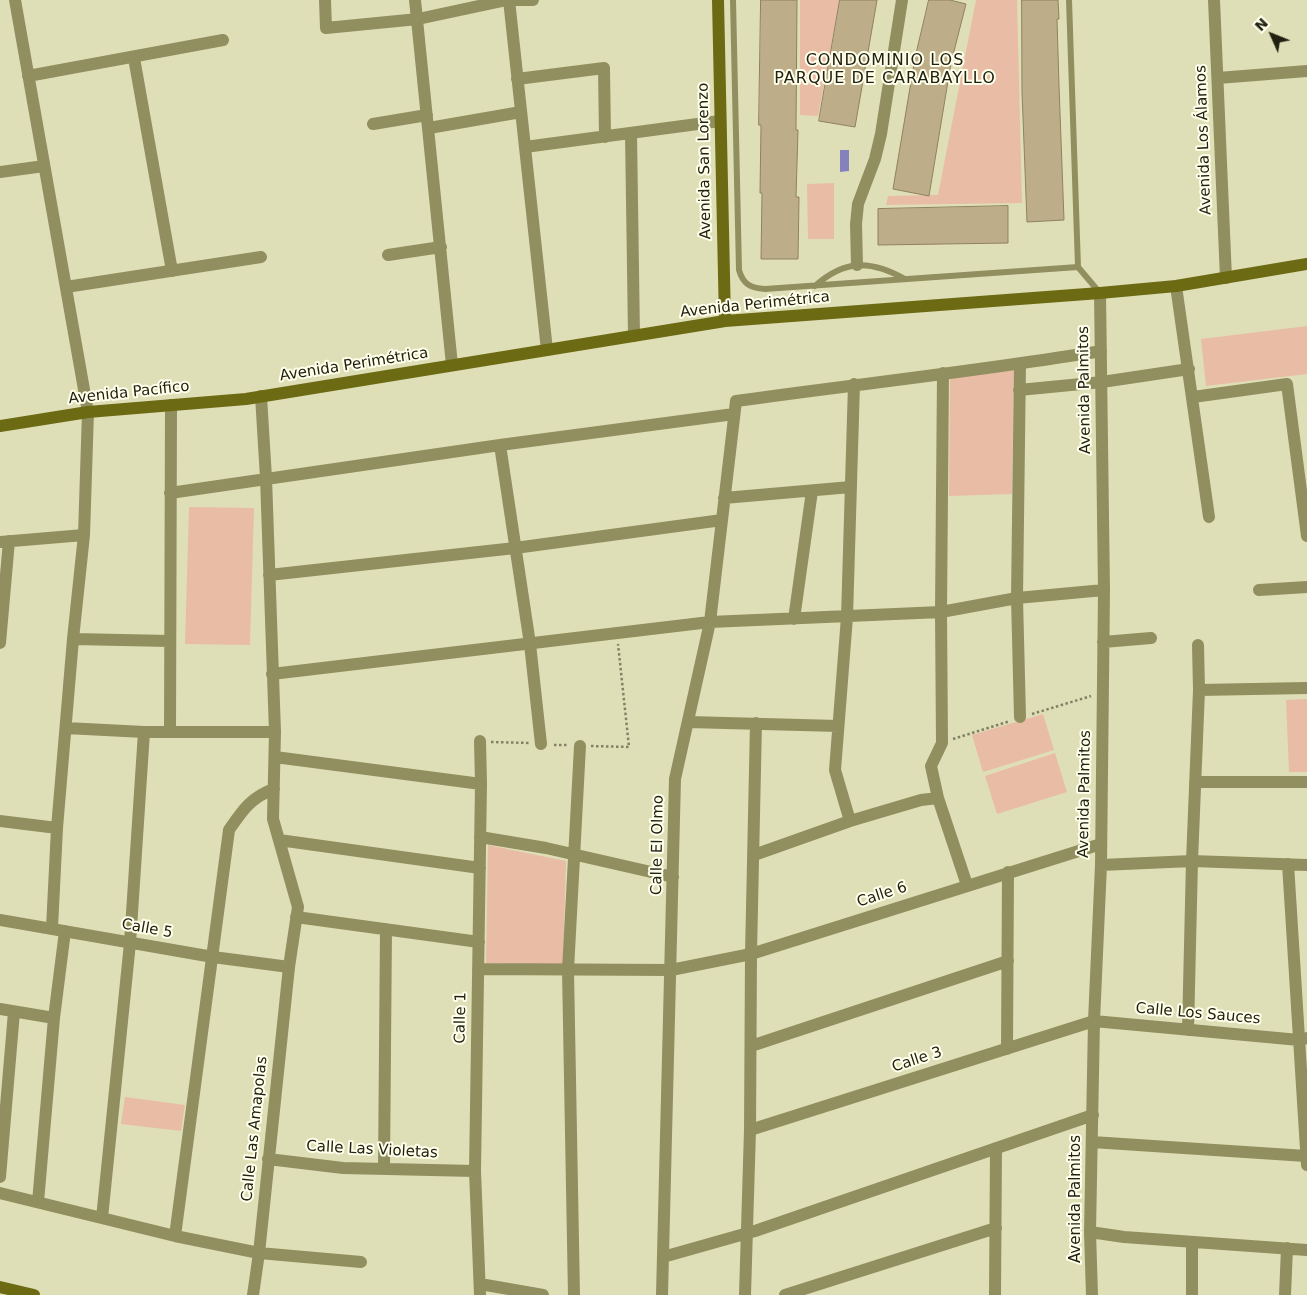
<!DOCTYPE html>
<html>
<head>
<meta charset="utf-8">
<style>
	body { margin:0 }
	#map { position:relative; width:1307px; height:1295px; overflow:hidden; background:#dfdfb7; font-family:"DejaVu Sans",sans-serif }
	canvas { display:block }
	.north { position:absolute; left:1247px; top:10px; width:50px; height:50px; -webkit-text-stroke:4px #ffffeb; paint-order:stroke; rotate:314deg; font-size:14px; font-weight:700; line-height:20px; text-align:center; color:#212112 }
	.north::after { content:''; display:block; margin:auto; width:18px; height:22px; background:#212112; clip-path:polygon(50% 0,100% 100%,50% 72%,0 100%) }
</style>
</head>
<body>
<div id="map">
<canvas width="1307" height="1295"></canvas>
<div class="north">N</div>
</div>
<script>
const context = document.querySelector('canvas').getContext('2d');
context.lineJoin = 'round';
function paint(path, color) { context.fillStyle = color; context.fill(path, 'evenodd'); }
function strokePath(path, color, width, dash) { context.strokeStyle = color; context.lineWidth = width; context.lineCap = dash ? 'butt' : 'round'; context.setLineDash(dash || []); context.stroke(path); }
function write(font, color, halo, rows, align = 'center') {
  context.font = font + ' "DejaVu Sans",sans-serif'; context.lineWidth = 4; context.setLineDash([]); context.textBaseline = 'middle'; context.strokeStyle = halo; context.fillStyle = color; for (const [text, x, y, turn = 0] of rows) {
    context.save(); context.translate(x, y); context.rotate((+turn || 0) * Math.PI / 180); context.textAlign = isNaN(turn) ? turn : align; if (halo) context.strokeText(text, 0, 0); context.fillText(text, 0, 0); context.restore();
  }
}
paint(new Path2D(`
	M 800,0 L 840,0 L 818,116 L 800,115 Z
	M 976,0 L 1017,0 L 1022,203 L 886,205 L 888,196 L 938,195 Z
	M 834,183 L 834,239 L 808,239 L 807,184 Z
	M 1307,326 L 1307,374 L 1206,386 L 1201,339 Z
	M 1014,368 L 1012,494 L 949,496 L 950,375 Z
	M 189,507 L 254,508 L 250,645 L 185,644 Z
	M 1307,699 L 1307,772 L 1289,772 L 1286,700 Z
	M 1043,714 L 1054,750 L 983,772 L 972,735 Z
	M 1055,753 L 1067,792 L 997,814 L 985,776 Z
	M 488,845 L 566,861 L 563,965 L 486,963 Z
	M 125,1097 L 185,1105 L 181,1131 L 121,1124 Z`), '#e9bca6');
paint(new Path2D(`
	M 840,150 L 849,150 L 849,171 L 840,172 Z`), '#8581bd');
const building = new Path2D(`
	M 761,0 L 797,0 L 796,130 L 798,130 L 796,197 L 799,197 L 798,259 L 761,259 L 762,193 L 760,193 L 761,125 L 759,125 Z
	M 840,0 L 877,0 L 855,127 L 819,121 Z
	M 929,0 L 950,0 L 966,4 L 951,63 L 929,196 L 893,189 L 915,58 Z
	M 1022,0 L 1058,0 L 1059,19 L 1057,19 L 1059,86 L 1064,220 L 1027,222 L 1022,92 Z
	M 1008,206 L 1008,243 L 878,245 L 878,209 Z`);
paint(building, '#bdad89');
strokePath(building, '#90815e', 1);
strokePath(new Path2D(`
	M 1032,714 L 1091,696
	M 953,739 L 1010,721
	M 491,742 L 531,743
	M 554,745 L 568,745
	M 591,746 L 629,747 L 618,644`), '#818166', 2.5, [2.5, 2.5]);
strokePath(new Path2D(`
	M 733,0 L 739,270 C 743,284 750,288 765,289 L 1078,267
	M 1069,0 L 1078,267 L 1100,293
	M 815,286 C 845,259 871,260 905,279`), '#918f5f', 6);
strokePath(new Path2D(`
	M 15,0 L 88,412 L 84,535 L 73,639 L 57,828 L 52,928
	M 325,0 L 326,28 L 418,19 L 507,0
	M 415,0 L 452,365
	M 509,0 L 547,350
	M 513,0 L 533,0
	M 1214,0 L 1226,278
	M 134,58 L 172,271
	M 28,76 L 223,40
	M 1218,78 L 1307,71
	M 517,79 L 604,68 L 605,137
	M 373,124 L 427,115
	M 429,128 L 521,112
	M 631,133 L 634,336
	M 525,147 L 720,121
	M 0,172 L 44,166
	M 388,255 L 441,247
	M 857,265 L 856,224 L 858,204 L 875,159 L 881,134 L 902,0
	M 1176,286 L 1209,517
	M 66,287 L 261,257
	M 1020,364 L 1017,598 L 1020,717
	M 943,373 L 941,612 L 942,743 L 931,766 L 938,798 L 967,885
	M 1019,390 L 1102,382 L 1189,369
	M 1193,397 L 1287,384 L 1307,536
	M 500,445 L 530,644 L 541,744
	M 170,493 L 500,445 L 734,414
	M 724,498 L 851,487
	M 0,542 L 84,535
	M 269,575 L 515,548 L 722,520
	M 1259,590 L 1307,587
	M 794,619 L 812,491
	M 73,639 L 170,641
	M 1103,642 L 1151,638
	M 0,643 L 9,541
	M 272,674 L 710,622 L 941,612 L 1017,598 L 1104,590
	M 1199,690 L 1307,688
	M 688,722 L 838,726
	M 66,728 L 144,732 L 275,732
	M 170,732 L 171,405
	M 480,741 L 481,784 L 475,1171 L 480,1295
	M 275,757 L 481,784
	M 1195,782 L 1307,782
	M 0,821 L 57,828
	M 850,821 L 835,770 L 847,617 L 854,384
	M 480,837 L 546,848 L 673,877
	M 279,840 L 480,868
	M 754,855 L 850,821 L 921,800 L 938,798
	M 1288,864 L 1307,1165
	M 1101,865 L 1192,861 L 1307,865
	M 296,917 L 479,942
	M 0,920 L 213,957 L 289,967
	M 478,969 L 671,970 L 751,954 L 1101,844
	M 0,1009 L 54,1018
	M 1188,1030 L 1192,861 L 1199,690 L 1198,645
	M 751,1046 L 1008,961
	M 1007,1049 L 1008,872
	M 750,1130 L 1094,1021 L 1299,1040 L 1307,1038
	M 1092,1142 L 1306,1156
	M 268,1159 L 343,1168 L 475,1171
	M 384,1169 L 386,929
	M 0,1177 L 14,1012
	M 0,1193 L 175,1236 L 259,1253 L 361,1262
	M 38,1202 L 54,1018 L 65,931
	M 102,1218 L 130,943 L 144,732
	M 1090,1232 L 1124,1237 L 1307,1250
	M 175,1236 L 229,830 C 242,811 251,797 274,789
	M 663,1257 L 755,1231 L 1093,1115
	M 480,1284 L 543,1295
	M 253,1295 L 259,1253 L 289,967 L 298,907 L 273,819 L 275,732 L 266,478 L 261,396
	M 574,1295 L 568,970 L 580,746
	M 662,1295 L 675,779 L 710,622 L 736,401 C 858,384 980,371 1101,351
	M 745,1295 L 750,1130 L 751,954 L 756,723
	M 785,1295 L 996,1228
	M 995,1295 L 996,1148
	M 1092,1295 L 1090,1232 L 1094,1021 L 1101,865 L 1104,590 L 1100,293
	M 1192,1295 L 1192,1242
	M 1285,1295 L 1287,1248`), '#918f5f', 12);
strokePath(new Path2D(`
	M 718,0 L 725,321
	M 0,426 L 88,412 L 246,399 L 725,321 L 1100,293 L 1176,286 L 1307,264
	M 0,1287 L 34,1295`), '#6d6a14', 12);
write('15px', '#212112', '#ffffeb', [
	["Avenida Los Álamos",1204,140,-92],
	["Avenida San Lorenzo",705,161,-91],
	["Avenida Perimétrica",755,305,-6],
	["Avenida Perimétrica",354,365,-9],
	["Avenida Palmitos",1085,390,-91],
	["Avenida Pacífico",129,393,-6],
	["Avenida Palmitos",1085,794,-89],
	["Calle El Olmo",658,845,-89],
	["Calle 6",882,895,-18],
	["Calle 5",147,929,10],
	["Calle Los Sauces",1198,1014,5],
	["Calle 1",461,1018,-89],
	["Calle 3",917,1060,-18],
	["Calle Las Amapolas",255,1129,-84],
	["Calle Las Violetas",372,1150,3],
	["Avenida Palmitos",1076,1199,-90]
]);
context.letterSpacing = '1px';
write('16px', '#212112', '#ffffeb', [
	["CONDOMINIO LOS",885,61],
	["PARQUE DE CARABAYLLO",885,79]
]);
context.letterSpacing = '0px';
</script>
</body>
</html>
